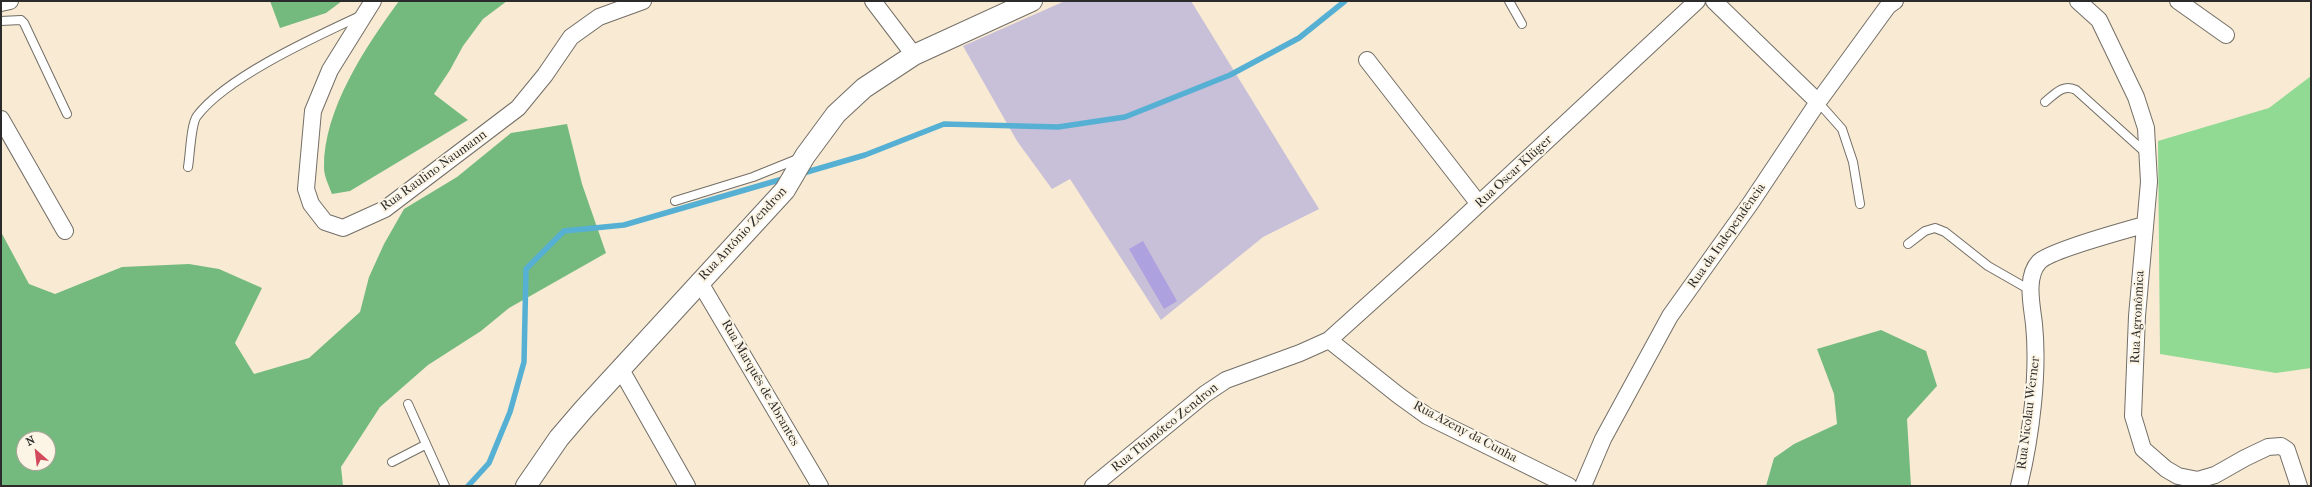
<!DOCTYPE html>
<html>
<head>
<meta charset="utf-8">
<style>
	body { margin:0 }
	#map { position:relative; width:2312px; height:487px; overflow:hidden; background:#f8ead3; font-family:"IM FELL French Canon",serif }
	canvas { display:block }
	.frame { position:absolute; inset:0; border:2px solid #2b2b2b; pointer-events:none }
	.north { position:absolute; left:16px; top:431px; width:40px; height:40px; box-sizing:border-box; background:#fcf5e5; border:1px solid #a8a49b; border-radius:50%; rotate:332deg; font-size:11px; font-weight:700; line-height:16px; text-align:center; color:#2b2b2b }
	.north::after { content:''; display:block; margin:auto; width:14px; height:18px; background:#d1495b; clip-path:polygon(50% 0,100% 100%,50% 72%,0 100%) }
</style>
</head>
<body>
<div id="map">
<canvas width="2312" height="487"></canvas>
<div class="frame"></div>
<div class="north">N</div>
</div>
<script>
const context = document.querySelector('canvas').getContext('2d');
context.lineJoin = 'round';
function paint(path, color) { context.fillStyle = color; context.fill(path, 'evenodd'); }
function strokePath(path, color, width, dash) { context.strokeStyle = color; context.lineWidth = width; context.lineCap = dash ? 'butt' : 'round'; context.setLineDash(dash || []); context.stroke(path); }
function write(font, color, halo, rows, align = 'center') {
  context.font = font + ' "IM FELL French Canon",serif'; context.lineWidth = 4; context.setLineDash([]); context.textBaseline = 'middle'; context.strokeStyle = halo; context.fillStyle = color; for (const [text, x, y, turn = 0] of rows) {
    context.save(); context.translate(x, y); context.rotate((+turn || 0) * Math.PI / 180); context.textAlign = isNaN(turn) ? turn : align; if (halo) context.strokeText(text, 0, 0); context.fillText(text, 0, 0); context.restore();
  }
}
paint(new Path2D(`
	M 1065,1 L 1191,1 L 1319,209 L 1263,237 L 1161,320 L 1070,179 L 1052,189 L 1017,141 L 963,46 Z`), '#c8bfd8');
paint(new Path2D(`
	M 2311,76 L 2311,368 L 2276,373 L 2160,354 L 2158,141 L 2269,108 Z`), '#91da94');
paint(new Path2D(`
	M 270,1 L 342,1 L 326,13 L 280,28 Z
	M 399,1 L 507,1 L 483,19 L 463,46 L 450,70 L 434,94 L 468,120 L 350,191 L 332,194 C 329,186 324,176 324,168 C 323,110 366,46 399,1 Z
	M 567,124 L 582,184 L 606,253 L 509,308 L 481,331 L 428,365 L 380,407 L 341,467 L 343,486 L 1,486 L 1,232 L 29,284 L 55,294 L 122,267 L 189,264 L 219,269 L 262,288 L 235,343 L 254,374 L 309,358 L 360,312 L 369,277 L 384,244 L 404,209 L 457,177 L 511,133 ZM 24,439 L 48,439 L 48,463 L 24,463 Z
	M 1881,330 L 1926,351 L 1937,386 L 1907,419 L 1911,486 L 1766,486 L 1774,458 L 1794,444 L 1837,424 L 1834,394 L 1817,349 Z`), '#74ba7e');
strokePath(new Path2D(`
	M 800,174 L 865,155 L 944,124 L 1058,127 L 1125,117 L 1230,75 L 1299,38 L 1345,1
	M 468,486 L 489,463 L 510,412 L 524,362 L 526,269 L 564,231 L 624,225 L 786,178`), '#56b0d3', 5.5);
paint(new Path2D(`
	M 1143,241 L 1177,301 L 1164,309 L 1129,249 Z`), '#ada1e0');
const service = new Path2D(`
	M 1509,1 L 1522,24
	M 1,21 L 21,20 L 24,23 L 67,114
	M 1818,102 L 1842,129 L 1853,162 L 1860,204
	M 2045,102 C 2054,95 2063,83 2076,90 L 2147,154
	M 188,167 C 190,156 191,123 197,116 C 226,77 317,36 362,15
	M 675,201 L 753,177 L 800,158
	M 1908,244 L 1925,231 L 1935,228 L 1945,232 L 1988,266 L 2030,290
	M 408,404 L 445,486
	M 392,462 L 425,445`);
const minor = new Path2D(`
	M 373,1 L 330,70 L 313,111 L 306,189 L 311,204 L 325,222 L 343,228 L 385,209 L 518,108 L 545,75 L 571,37 L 599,17 L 643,1
	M 873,1 L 914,55
	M 1714,1 L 1818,102
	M 2078,1 L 2099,20 L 2136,97 L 2146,128 L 2149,182 L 2137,316 L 2133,416 L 2143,449 L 2166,469 L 2178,476 L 2198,480 L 2215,475 L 2245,458 L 2268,447 L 2281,446 L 2287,450 L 2299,486
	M 2178,1 L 2226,35
	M 1,3 L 10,1
	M 1367,60 L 1479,204
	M 1,119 L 65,231
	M 699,281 L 820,486
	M 1329,340 L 1398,395 L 1427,416 L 1569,486
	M 620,368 L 687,486
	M 1093,486 L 1205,394 L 1226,380 L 1300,353 L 1329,340 L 1440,240 L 1697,1
	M 1583,486 L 1603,439 L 1670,316 L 1750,204 L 1818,102 L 1888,6 L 1895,1
	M 2019,486 C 2031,437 2039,373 2034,324 C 2032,306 2025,277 2039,262 C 2049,251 2126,230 2144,225`);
const tertiary = new Path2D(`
	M 526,486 L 559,438 L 583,410 L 785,190 L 805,156 L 836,114 L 864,88 L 914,55 L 1032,1`);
strokePath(service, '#736e66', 10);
strokePath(minor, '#736e66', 18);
strokePath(tertiary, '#736e66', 22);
strokePath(service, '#fff', 8);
strokePath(minor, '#fff', 16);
strokePath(tertiary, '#fff', 20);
write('13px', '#2b2b2b', '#fcf5e5', [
	["Rua Raulino Naumann",434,171,-36],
	["Rua Oscar Klüger",1514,172,-43],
	["Rua Antônio Zendron",743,234,-47],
	["Rua da Independência",1727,236,-55],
	["Rua Agronômica",2138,317,-87],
	["Rua Marquês de Abrantes",760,383,60],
	["Rua Nicolau Werner",2029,413,-83],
	["Rua Thimóteo Zendron",1165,428,-39],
	["Rua Azeny da Cunha",1465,432,28]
]);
</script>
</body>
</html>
